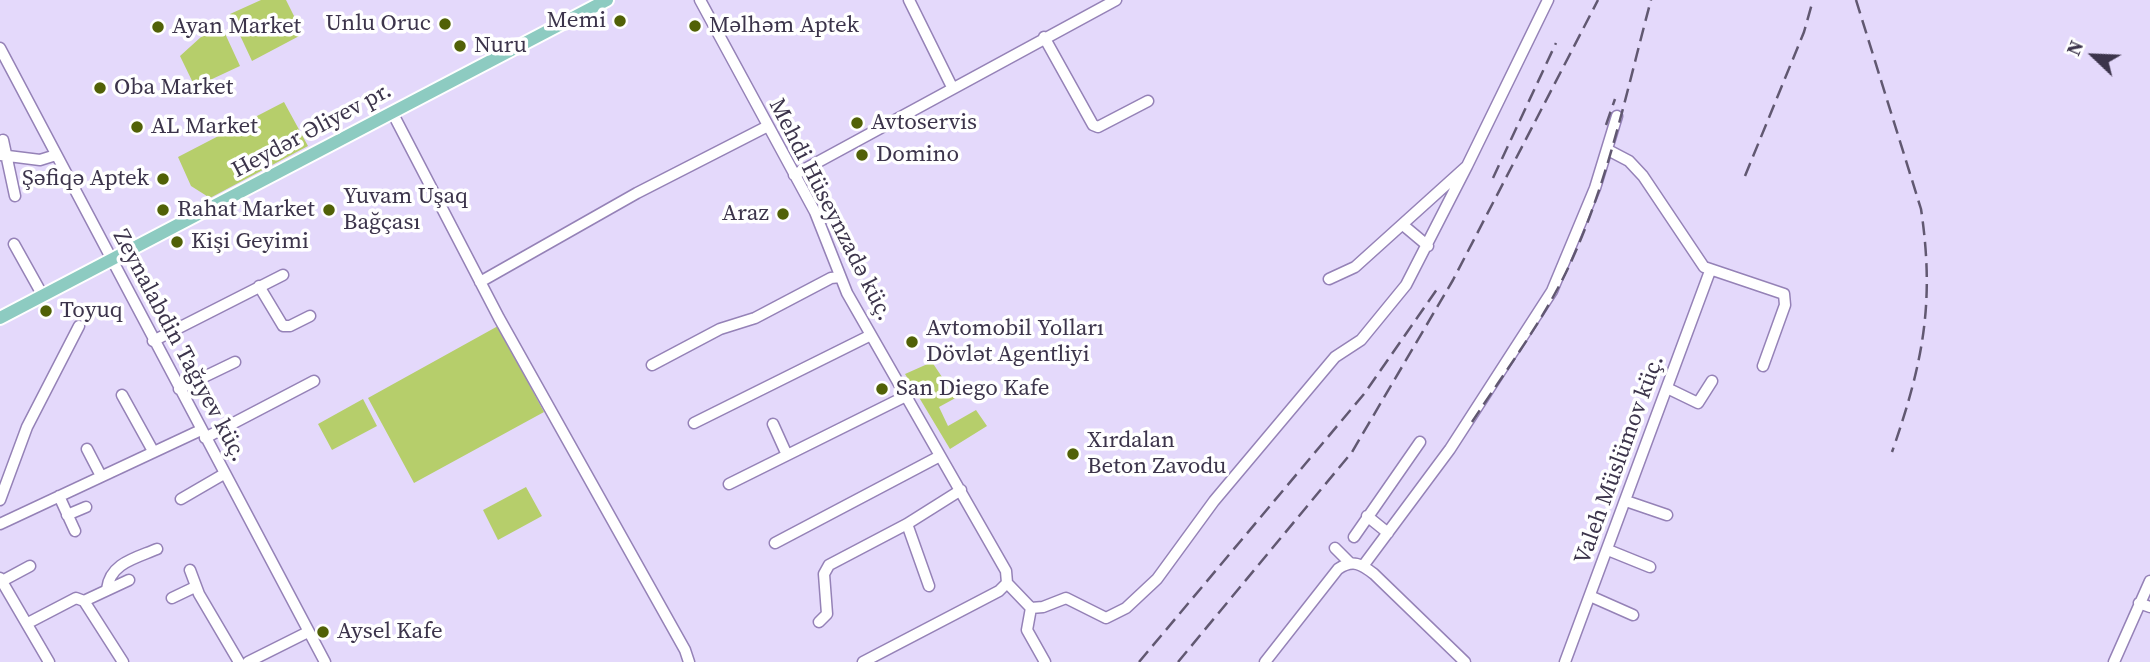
<!DOCTYPE html>
<html>
<head>
<meta charset="utf-8">
<style>
	body { margin:0 }
	#map { position:relative; width:2150px; height:662px; overflow:hidden; background:#e4d9fb; font-family:"Source Serif 4",serif }
	canvas { display:block }
	.north { position:absolute; left:2059px; top:21px; width:70px; height:70px; -webkit-text-stroke:5px #fff; paint-order:stroke; rotate:293deg; font-size:19px; font-weight:700; line-height:28px; text-align:center; color:#3c344b }
	.north::after { content:''; display:block; margin:auto; width:24px; height:32px; background:#3c344b; clip-path:polygon(50% 0,100% 100%,50% 72%,0 100%) }
</style>
</head>
<body>
<div id="map">
<canvas width="2150" height="662"></canvas>
<div class="north">N</div>
</div>
<script>
const context = document.querySelector('canvas').getContext('2d');
context.lineJoin = 'round';
function paint(path, color) { context.fillStyle = color; context.fill(path, 'evenodd'); }
function strokePath(path, color, width, dash) { context.strokeStyle = color; context.lineWidth = width; context.lineCap = dash ? 'butt' : 'round'; context.setLineDash(dash || []); context.stroke(path); }
function write(font, color, halo, rows, align = 'center') {
  context.font = font + ' "Source Serif 4",serif'; context.lineWidth = 7; context.setLineDash([]); context.textBaseline = 'middle'; context.strokeStyle = halo; context.fillStyle = color; for (const [text, x, y, turn = 0] of rows) {
    context.save(); context.translate(x, y); context.rotate((+turn || 0) * Math.PI / 180); context.textAlign = isNaN(turn) ? turn : align; if (halo) context.strokeText(text, 0, 0); context.fillText(text, 0, 0); context.restore();
  }
}
paint(new Path2D(`
	M 261,0 L 286,0 L 303,34 L 252,61 L 230,14 Z
	M 222,27 L 240,66 L 195,87 L 180,56 L 201,37 Z
	M 284,102 L 308,146 L 210,198 L 191,186 L 178,157 Z
	M 498,326 L 544,412 L 414,483 L 368,398 Z
	M 932,362 L 944,380 L 952,378 L 961,395 L 939,407 L 948,426 L 976,410 L 987,426 L 950,449 L 905,374 Z
	M 363,399 L 377,426 L 332,450 L 318,424 Z
	M 526,487 L 542,516 L 498,540 L 483,510 Z`), '#b6ce6b');
const minor = new Path2D(`
	M 700,0 L 815,212 L 847,293 L 1006,571 L 1007,583
	M 909,0 L 952,87
	M 1044,37 L 1093,125 L 1098,127 L 1148,101
	M 0,48 L 325,662
	M 392,112 L 499,318 L 685,650 L 689,662
	M 3,140 L 15,196
	M 1608,150 L 1629,161 L 1643,176 L 1704,267 L 1784,294 L 1785,305 L 1763,366
	M 0,155 L 40,160 L 56,155
	M 794,175 L 1116,0
	M 1403,225 L 1428,246
	M 14,244 L 43,296
	M 1329,279 L 1355,267 L 1467,166 L 1548,0
	M 480,282 L 637,193 L 768,126
	M 259,286 L 283,326 L 290,326 L 310,316
	M 153,341 L 283,275
	M 652,365 L 720,329 L 755,318 L 831,278 L 840,277
	M 1667,388 L 1698,403 L 1712,381
	M 179,389 L 235,362
	M 122,395 L 153,451
	M 694,423 L 871,335
	M 773,424 L 787,455
	M 205,438 L 314,381
	M 87,449 L 101,476
	M 729,484 L 906,396
	M 59,496 L 75,531
	M 181,499 L 224,474
	M 0,500 L 27,427 L 79,326
	M 1626,501 L 1667,515
	M 67,515 L 86,507
	M 1367,516 L 1388,533
	M 0,524 L 201,430
	M 907,524 L 929,586
	M 1354,537 L 1420,442
	M 775,543 L 940,456
	M 1335,548 L 1350,563
	M 1608,550 L 1650,567
	M 1363,566 L 1450,449 L 1552,291 L 1595,188 L 1617,116
	M 190,570 L 199,594 L 239,662
	M 0,578 L 49,662
	M 2,581 L 30,566
	M 1007,583 L 1031,608 L 1043,607 L 1066,598 L 1106,618 L 1126,608 L 1157,579 L 1214,501 L 1335,357 L 1361,340 L 1406,285 L 1467,166
	M 107,589 C 110,563 136,558 157,549
	M 1590,596 L 1633,615
	M 172,598 L 195,587
	M 84,601 L 123,662
	M 2139,603 L 2150,607
	M 1031,608 L 1027,630 L 1045,662
	M 819,622 L 827,614 L 824,574 L 829,565 L 907,524 L 961,490
	M 28,623 L 76,598 L 84,601 L 129,580
	M 248,662 L 308,632
	M 863,662 L 999,591 L 1007,583
	M 1265,662 L 1338,569 C 1353,559 1361,564 1374,574 L 1465,662
	M 1565,662 L 1710,271
	M 2114,662 L 2150,581`);
const major = new Path2D(`
	M 0,318 L 607,0`);
strokePath(minor, '#9582b7', 13);
strokePath(major, '#fff', 16);
strokePath(minor, '#fff', 10);
strokePath(major, '#8dcbc1', 12);
strokePath(new Path2D(`
	M 1856,0 L 1921,209 C 1935,303 1923,363 1892,452
	M 1606,125 L 1615,99
	M 1745,176 L 1804,32 L 1813,0
	M 1493,178 L 1556,43
	M 1472,422 C 1506,370 1544,320 1570,264 C 1609,180 1627,89 1651,0
	M 1139,662 L 1364,394 L 1440,285
	M 1178,662 L 1352,452 L 1453,280 L 1598,0`), '#615871', 2.5, [14, 7]);
for (const [x, y, r, color] of [
	[620,21,7,"#516107"],
	[445,24,7,"#516107"],
	[695,26,7,"#516107"],
	[158,27,7,"#516107"],
	[460,46,7,"#516107"],
	[100,88,7,"#516107"],
	[857,123,7,"#516107"],
	[137,127,7,"#516107"],
	[862,155,7,"#516107"],
	[163,179,7,"#516107"],
	[163,210,7,"#516107"],
	[329,210,7,"#516107"],
	[783,214,7,"#516107"],
	[177,242,7,"#516107"],
	[46,311,7,"#516107"],
	[912,342,7,"#516107"],
	[882,389,7,"#516107"],
	[1073,454,7,"#516107"],
	[323,632,7,"#516107"]
]) { const dot = new Path2D(); dot.arc(x, y, r, 0, 2 * Math.PI); context.fillStyle = color; context.fill(dot); strokePath(dot, '#fff', 2.5); }
write('23px', '#3c344b', '#fff', [
	["Memi",606,21,"right"],
	["Unlu Oruc",431,24,"right"],
	["Məlhəm Aptek",709,26],
	["Ayan Market",172,27],
	["Nuru",474,46],
	["Oba Market",114,88],
	["Avtoservis",871,123],
	["AL Market",151,127],
	["Domino",876,155],
	["Şəfiqə Aptek",149,179,"right"],
	["Yuvam Uşaq",343,197],
	["Bağçası",343,223],
	["Rahat Market",177,210],
	["Araz",769,214,"right"],
	["Kişi Geyimi",191,242],
	["Toyuq",60,311],
	["Avtomobil Yolları",926,329],
	["Dövlət Agentliyi",926,355],
	["San Diego Kafe",896,389],
	["Xırdalan",1087,441],
	["Beton Zavodu",1087,467],
	["Aysel Kafe",337,632]
], 'left');
write('23px', '#3c344b', '#fff', [
	["Heydər Əliyev pr.",312,131,-28],
	["Mehdi Hüseynzadə küç.",830,210,63],
	["Zeynalabdin Tağıyev küç.",179,346,62],
	["Valeh Müslümov küç.",1620,460,-70]
]);
</script>
</body>
</html>
